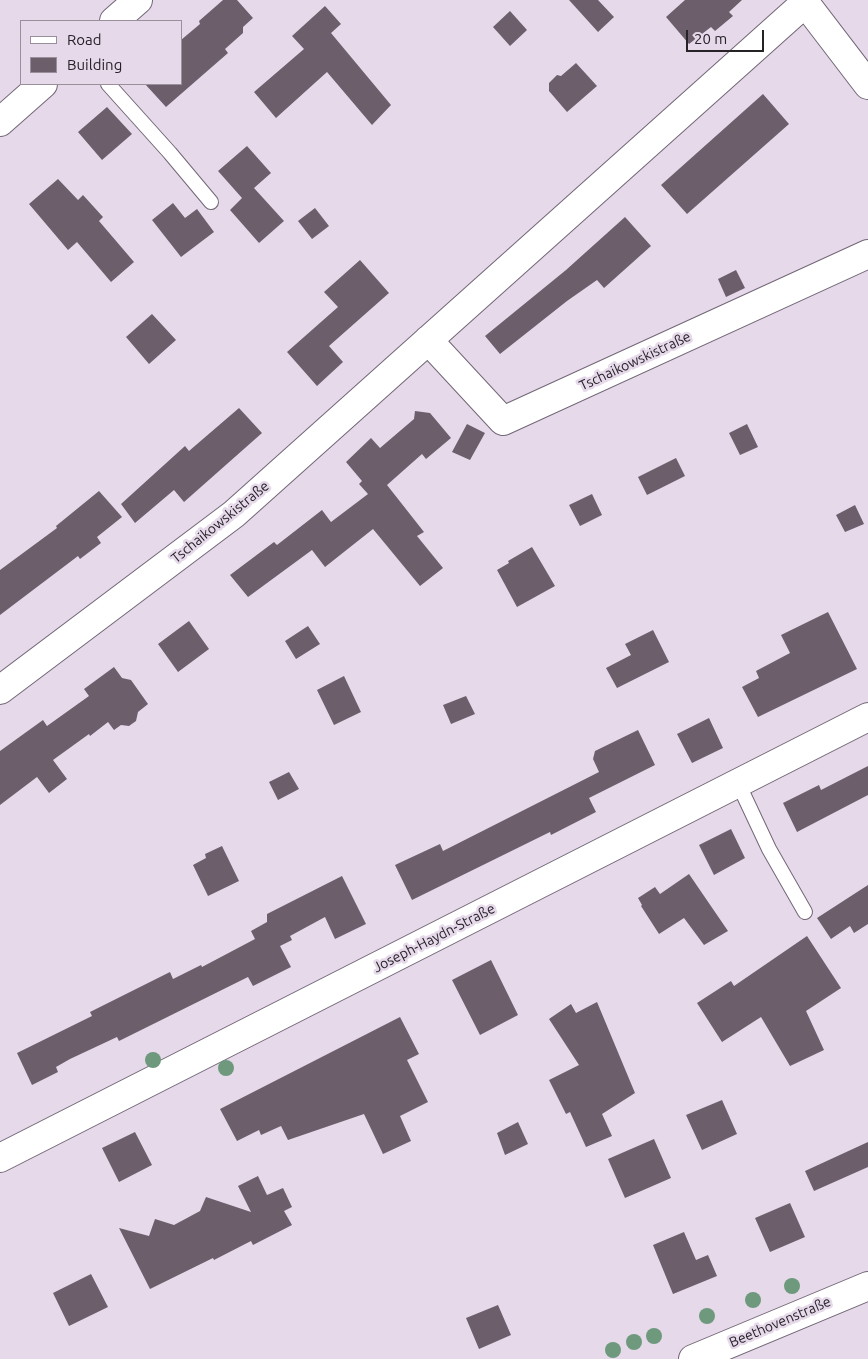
<!DOCTYPE html>
<html>
<head>
<meta charset="utf-8">
<style>
	body { margin:0 }
	#map { position:relative; width:868px; height:1359px; overflow:hidden; background:#e6d9ea; font-family:Ubuntu,sans-serif }
	canvas { display:block }
	.legend { position:absolute; left:20px; top:20px; width:162px; height:65px; box-sizing:border-box; background:#e6d9ea; border:1px solid #99909c; margin:0; padding:6px 9px; list-style:none; font-size:15px; color:#262228 }
	.legend li { display:flex; align-items:center; gap:10px; height:25px }
	.legend b { width:25px; border:1px solid #99909c }
	.scale { position:absolute; left:686px; top:30px; width:78px; height:22px; box-sizing:border-box; border:2px solid #262228; border-top:0; padding-left:6px; font-size:15px; line-height:18px; white-space:nowrap; color:#262228; -webkit-text-stroke:4px #e6d9ea; paint-order:stroke }
</style>
</head>
<body>
<div id="map">
<canvas width="868" height="1359"></canvas>
<ul class="legend">
<li><b style="height:6px;background:#fff"></b>Road</li>
<li><b style="height:14px;background:#6d5e6b"></b>Building</li>
</ul>
<div class="scale">20 m</div>
</div>
<script>
const context = document.querySelector('canvas').getContext('2d');
context.lineJoin = 'round';
function paint(path, color) { context.fillStyle = color; context.fill(path, 'evenodd'); }
function strokePath(path, color, width, dash) { context.strokeStyle = color; context.lineWidth = width; context.lineCap = dash ? 'butt' : 'round'; context.setLineDash(dash || []); context.stroke(path); }
function write(font, color, halo, rows, align = 'center') {
  context.font = font + ' Ubuntu,sans-serif'; context.lineWidth = 5; context.setLineDash([]); context.textBaseline = 'middle'; context.strokeStyle = halo; context.fillStyle = color; for (const [text, x, y, turn = 0] of rows) {
    context.save(); context.translate(x, y); context.rotate((+turn || 0) * Math.PI / 180); context.textAlign = isNaN(turn) ? turn : align; if (halo) context.strokeText(text, 0, 0); context.fillText(text, 0, 0); context.restore();
  }
}
paint(new Path2D(`
	M 223,0 L 237,0 L 253,18 L 243,27 L 243,33 L 225,49 L 228,53 L 166,107 L 145,84 L 181,84 L 181,40 L 200,24 L 199,21 Z
	M 569,0 L 598,0 L 614,17 L 598,32 Z
	M 685,0 L 742,0 L 729,12 L 733,16 L 715,31 L 711,27 L 689,44 L 666,17 Z
	M 325,6 L 341,24 L 331,33 L 391,105 L 372,125 L 327,72 L 276,118 L 254,92 L 304,49 L 292,36 Z
	M 510,11 L 527,30 L 510,46 L 493,27 Z
	M 576,63 L 597,86 L 567,112 L 549,91 L 549,83 L 557,75 L 561,76 Z
	M 763,94 L 789,124 L 687,214 L 661,185 Z
	M 107,107 L 132,134 L 102,160 L 78,132 Z
	M 247,146 L 271,173 L 254,188 L 284,221 L 259,243 L 230,210 L 242,198 L 218,171 Z
	M 58,179 L 78,200 L 83,195 L 103,217 L 99,221 L 134,262 L 111,282 L 77,242 L 68,250 L 29,204 Z
	M 173,203 L 185,218 L 197,209 L 214,232 L 181,257 L 152,220 Z
	M 315,208 L 329,226 L 312,239 L 298,221 Z
	M 625,217 L 651,246 L 604,288 L 597,280 L 567,301 L 500,354 L 485,336 L 566,270 Z
	M 360,260 L 389,293 L 329,346 L 343,362 L 317,386 L 287,352 L 338,307 L 324,292 Z
	M 736,270 L 745,288 L 726,297 L 718,279 Z
	M 152,314 L 176,340 L 149,364 L 126,337 Z
	M 239,408 L 262,433 L 184,502 L 174,490 L 135,523 L 121,504 L 185,446 L 189,451 Z
	M 415,411 L 430,413 L 451,438 L 426,459 L 422,454 L 387,485 L 424,532 L 417,536 L 443,568 L 420,586 L 373,529 L 325,567 L 312,550 L 248,597 L 230,575 L 274,542 L 277,545 L 322,510 L 331,522 L 368,494 L 359,484 L 362,481 L 346,462 L 371,438 L 380,448 L 414,419 Z
	M 467,424 L 485,433 L 470,460 L 452,452 Z
	M 747,424 L 758,447 L 740,455 L 729,433 Z
	M 676,458 L 685,476 L 647,495 L 638,477 Z
	M 99,491 L 122,517 L 97,537 L 101,543 L 80,559 L 78,556 L 0,615 L 0,570 L 57,528 L 56,526 Z
	M 592,494 L 602,515 L 580,526 L 569,505 Z
	M 855,505 L 864,524 L 845,532 L 836,515 Z
	M 532,547 L 555,586 L 517,607 L 497,570 L 509,563 L 508,561 Z
	M 828,612 L 857,669 L 758,717 L 742,687 L 759,678 L 756,671 L 790,653 L 781,635 Z
	M 189,621 L 209,649 L 178,672 L 158,644 Z
	M 308,626 L 320,644 L 296,659 L 285,641 Z
	M 653,630 L 669,662 L 617,688 L 606,668 L 631,655 L 625,644 Z
	M 114,667 L 122,678 L 131,680 L 148,704 L 138,712 L 136,721 L 129,726 L 121,725 L 114,730 L 108,722 L 90,736 L 89,734 L 53,760 L 67,779 L 49,793 L 37,777 L 0,805 L 0,751 L 43,720 L 47,726 L 89,696 L 84,689 Z
	M 344,676 L 361,712 L 334,725 L 317,690 Z
	M 466,696 L 475,714 L 451,724 L 443,705 Z
	M 709,718 L 723,748 L 692,763 L 677,734 Z
	M 638,730 L 655,765 L 589,798 L 596,812 L 551,835 L 550,832 L 412,900 L 395,865 L 440,844 L 443,851 L 599,772 L 593,759 L 595,751 Z
	M 868,766 L 868,795 L 797,832 L 783,803 L 819,785 L 821,790 Z
	M 289,772 L 299,789 L 278,800 L 269,782 Z
	M 731,829 L 745,858 L 714,875 L 699,845 Z
	M 222,846 L 239,881 L 208,896 L 193,865 L 206,858 L 205,854 Z
	M 689,874 L 728,931 L 704,945 L 684,918 L 659,934 L 641,906 L 642,905 L 638,898 L 655,887 L 660,894 Z
	M 342,876 L 366,924 L 335,939 L 325,917 L 290,936 L 292,940 L 280,946 L 291,967 L 253,986 L 248,977 L 119,1041 L 117,1037 L 70,1059 L 56,1067 L 58,1072 L 32,1085 L 17,1053 L 92,1016 L 90,1012 L 170,972 L 173,979 L 201,965 L 202,967 L 255,939 L 251,931 L 267,922 L 267,914 Z
	M 868,885 L 868,924 L 854,933 L 850,926 L 831,939 L 817,918 Z
	M 807,936 L 841,988 L 806,1011 L 824,1050 L 790,1066 L 761,1017 L 722,1042 L 697,1003 L 731,981 L 734,986 Z
	M 491,960 L 518,1015 L 480,1035 L 452,980 Z
	M 597,1002 L 635,1093 L 602,1114 L 612,1136 L 586,1147 L 570,1112 L 566,1114 L 549,1080 L 579,1065 L 549,1019 L 571,1004 L 576,1013 Z
	M 400,1017 L 419,1054 L 407,1060 L 428,1102 L 400,1116 L 411,1141 L 383,1154 L 364,1114 L 288,1140 L 281,1126 L 261,1135 L 259,1130 L 237,1141 L 220,1109 Z
	M 722,1100 L 737,1134 L 702,1150 L 686,1115 Z
	M 518,1122 L 528,1144 L 505,1155 L 497,1133 Z
	M 135,1132 L 152,1165 L 119,1182 L 102,1148 Z
	M 654,1139 L 671,1178 L 625,1198 L 608,1159 Z
	M 868,1142 L 868,1167 L 814,1191 L 805,1171 Z
	M 258,1176 L 267,1195 L 283,1188 L 292,1207 L 284,1211 L 292,1225 L 253,1245 L 251,1241 L 214,1260 L 213,1258 L 150,1289 L 119,1228 L 149,1236 L 155,1219 L 174,1225 L 200,1211 L 206,1197 L 251,1212 L 238,1186 Z
	M 790,1203 L 805,1237 L 770,1252 L 755,1218 Z
	M 684,1232 L 696,1260 L 708,1255 L 717,1276 L 673,1294 L 653,1245 Z
	M 91,1274 L 108,1307 L 69,1326 L 53,1293 Z
	M 498,1305 L 511,1335 L 479,1349 L 466,1318 Z`), '#6d5e6b');
const service = new Path2D(`
	M 108,84 L 170,153 L 211,202
	M 738,783 L 769,849 L 805,912`);
const minor = new Path2D(`
	M 803,0 L 868,85
	M 114,21 L 138,0
	M 0,122 L 43,84
	M 428,340 L 503,421 L 868,254
	M 0,690 L 234,514 L 805,3
	M 0,1158 L 868,717
	M 693,1359 L 868,1286`);
strokePath(service, '#726776', 16);
strokePath(minor, '#726776', 30);
strokePath(service, '#fff', 14);
strokePath(minor, '#fff', 28);
context.fillStyle = '#6e997d';
for (const [x, y] of [
	[153,1060],
	[226,1068],
	[792,1286],
	[753,1300],
	[707,1316],
	[654,1336],
	[634,1342],
	[613,1350]
]) { context.beginPath(); context.arc(x, y, 8, 0, 2 * Math.PI); context.fill(); }
write('14px', '#262228', '#e6d9ea', [
	["Tschaikowskistraße",635,361,-25],
	["Tschaikowskistraße",220,522,-39],
	["Joseph-Haydn-Straße",434,938,-27],
	["Beethovenstraße",780,1322,-23]
]);
</script>
</body>
</html>
